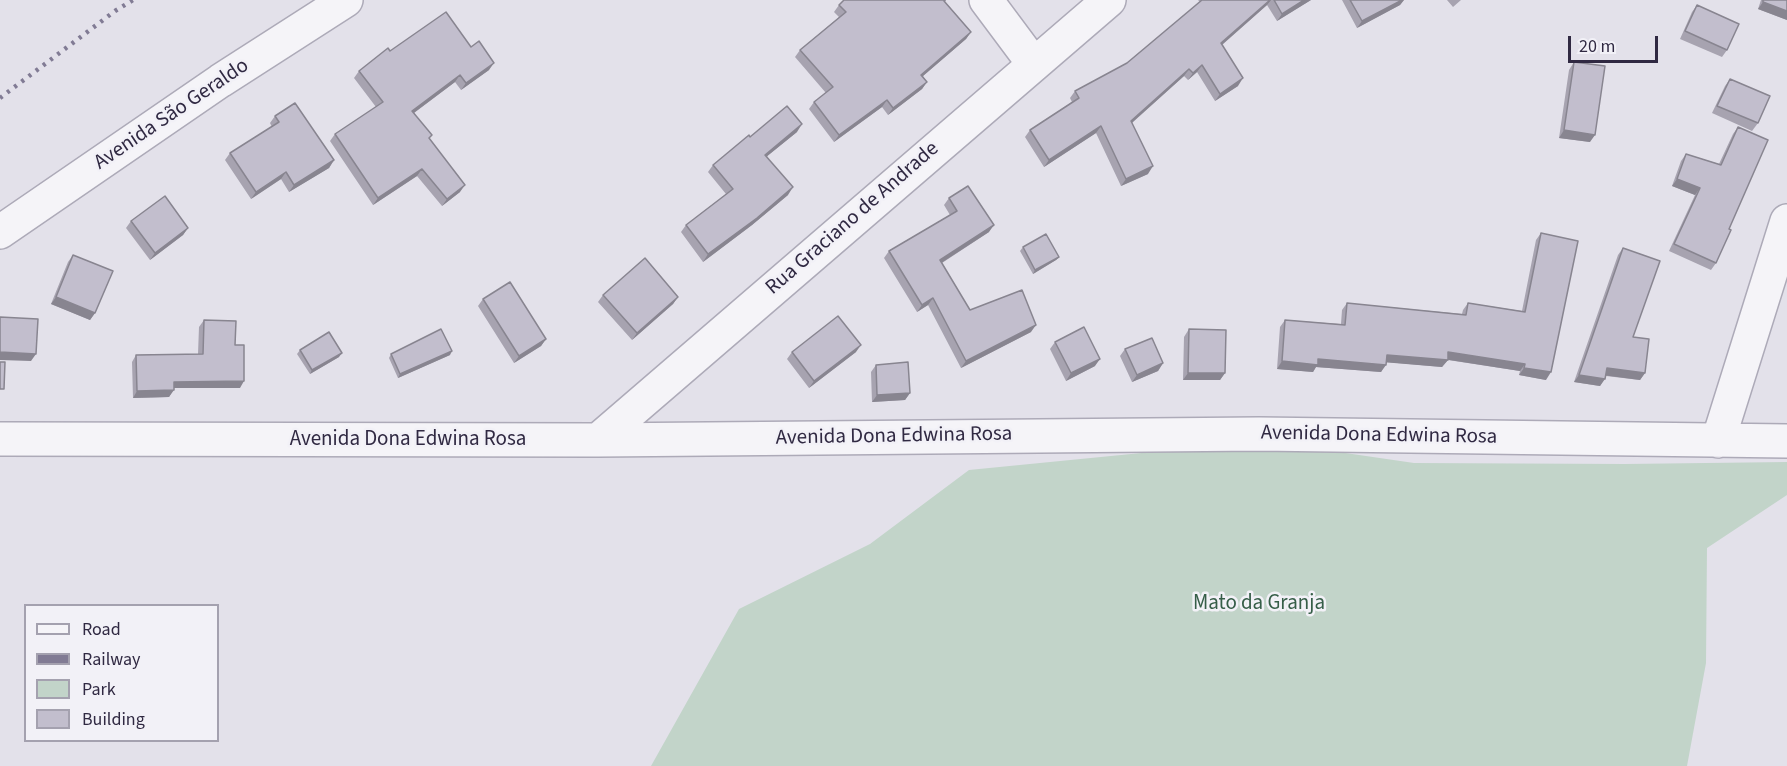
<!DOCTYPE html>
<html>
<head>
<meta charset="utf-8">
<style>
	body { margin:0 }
	#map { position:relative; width:1787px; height:766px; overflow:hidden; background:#e3e1ea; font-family:"Source Sans 3",sans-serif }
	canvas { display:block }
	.legend { position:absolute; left:24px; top:604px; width:195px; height:138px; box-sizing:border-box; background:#f2f1f7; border:2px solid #a4a1af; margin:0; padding:8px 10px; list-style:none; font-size:18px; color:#302942 }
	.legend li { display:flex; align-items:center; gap:12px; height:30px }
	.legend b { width:30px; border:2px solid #a4a1af }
	.scale { position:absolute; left:1568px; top:36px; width:90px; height:27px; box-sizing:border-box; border:3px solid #302942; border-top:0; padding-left:8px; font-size:18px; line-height:21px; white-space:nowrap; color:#302942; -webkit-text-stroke:4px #f2f1f7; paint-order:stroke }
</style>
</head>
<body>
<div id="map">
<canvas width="1787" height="766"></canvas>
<ul class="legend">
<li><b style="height:8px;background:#f5f4f8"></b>Road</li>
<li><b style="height:8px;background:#817b94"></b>Railway</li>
<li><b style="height:16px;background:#c2d4c9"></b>Park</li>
<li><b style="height:16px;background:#c2becd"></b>Building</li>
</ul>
<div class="scale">20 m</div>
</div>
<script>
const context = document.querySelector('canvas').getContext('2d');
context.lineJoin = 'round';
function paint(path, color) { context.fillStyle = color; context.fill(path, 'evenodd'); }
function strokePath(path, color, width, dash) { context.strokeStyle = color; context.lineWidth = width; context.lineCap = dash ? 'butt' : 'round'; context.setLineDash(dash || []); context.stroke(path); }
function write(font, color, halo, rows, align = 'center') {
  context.font = font + ' "Source Sans 3",sans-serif'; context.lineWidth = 5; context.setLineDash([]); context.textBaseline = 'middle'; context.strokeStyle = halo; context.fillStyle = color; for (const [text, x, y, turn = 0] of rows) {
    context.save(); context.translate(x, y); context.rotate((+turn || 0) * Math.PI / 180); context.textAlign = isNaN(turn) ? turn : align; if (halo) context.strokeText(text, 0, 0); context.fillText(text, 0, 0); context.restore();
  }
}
paint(new Path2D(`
	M 1263,441 L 1414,463 L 1625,464 L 1787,462 L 1787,495 L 1707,548 L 1706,663 L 1687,766 L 651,766 L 739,609 L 870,544 L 969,470 Z`), '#c2d4c9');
const minor = new Path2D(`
	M 986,0 L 1033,63
	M 0,232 L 220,81 L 346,0
	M 0,439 L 598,440 L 1259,434 L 1787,441
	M 598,440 L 1109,0
	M 1718,441 L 1787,221`);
strokePath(minor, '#adaab8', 36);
strokePath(minor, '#f5f4f8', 33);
strokePath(new Path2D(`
	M 0,98 L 115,11 L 133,0`), '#817b94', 4.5, [3, 6]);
paint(new Path2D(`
	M 844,0 L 946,0 L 945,2 L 971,32 L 966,39 L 923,76 L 927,82 L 922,89 L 888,115 L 882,107 L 834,142 L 809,109 L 814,102 L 826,93 L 795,57 L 800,50 L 839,17 L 834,12 L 839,5 Z
	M 1198,0 L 1311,0 L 1277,21 L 1267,5 L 1222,45 L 1238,86 L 1215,101 L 1197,72 L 1188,80 L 1184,76 L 1132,123 L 1148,174 L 1121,186 L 1096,133 L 1044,167 L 1025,137 L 1030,130 L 1072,102 L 1070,98 L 1075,91 L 1127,63 L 1200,2 Z
	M 1342,0 L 1404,0 L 1400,5 L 1357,28 Z
	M 1447,0 L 1461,0 L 1453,7 Z
	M 1761,0 L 1787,0 L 1787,20 L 1758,9 Z
	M 1697,5 L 1727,50 L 1722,57 L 1680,39 L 1692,12 Z
	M 471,47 L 489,70 L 461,90 L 455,82 L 414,113 L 460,192 L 442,206 L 417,176 L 373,205 L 330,141 L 335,134 L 376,107 L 354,78 L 359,71 L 390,51 Z
	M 1574,62 L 1590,142 L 1559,138 L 1569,70 Z
	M 1730,79 L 1758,123 L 1752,131 L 1712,113 L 1725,86 Z
	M 275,116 L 334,160 L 329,168 L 289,192 L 281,179 L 251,199 L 225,160 L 230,153 L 272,127 L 270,123 Z
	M 1738,127 L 1729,229 L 1716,263 L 1711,270 L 1669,251 L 1695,195 L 1672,186 L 1681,161 L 1686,154 L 1719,164 L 1733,134 Z
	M 797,132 L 767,156 L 788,195 L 752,225 L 703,262 L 681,232 L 686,225 L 726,194 L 708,172 L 713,165 L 750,137 Z
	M 949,198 L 989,232 L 942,263 L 970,310 L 1031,332 L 961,368 L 928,305 L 917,312 L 884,258 L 889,251 L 950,215 L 944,205 Z
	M 131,221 L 188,228 L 183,235 L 150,260 L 126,228 Z
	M 1541,233 L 1546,380 L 1519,375 L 1520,371 L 1448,360 L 1442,367 L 1386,362 L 1381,372 L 1316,367 L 1313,372 L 1277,369 L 1280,327 L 1285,320 L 1341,324 L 1342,310 L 1347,303 L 1462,314 L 1463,310 L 1468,303 L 1522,311 L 1536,240 Z
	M 1023,247 L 1059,257 L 1056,260 L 1033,274 L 1020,251 Z
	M 1623,248 L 1633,337 L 1645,373 L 1640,380 L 1606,376 L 1600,386 L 1574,382 L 1618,255 Z
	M 73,255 L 95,313 L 90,320 L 51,304 L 68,262 Z
	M 603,295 L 678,297 L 673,304 L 632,340 L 598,302 Z
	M 483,299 L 546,339 L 541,346 L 514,363 L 478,306 Z
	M 204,320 L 235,345 L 240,388 L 174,388 L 169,397 L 133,398 L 132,362 L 136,355 L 198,354 L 199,327 Z
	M 1189,329 L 1225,373 L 1220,380 L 1183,380 L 1184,337 Z
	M 1055,342 L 1095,366 L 1066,381 L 1050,349 Z
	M 1125,349 L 1163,363 L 1158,371 L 1132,382 L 1120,356 Z
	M 300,350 L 339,357 L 310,374 L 297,354 Z
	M 792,352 L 856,352 L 809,388 L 787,359 Z
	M 391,354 L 450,355 L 398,378 L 389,358 Z
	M 876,365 L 910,393 L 905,400 L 872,402 L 871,372 Z`), '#a7a3b0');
paint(new Path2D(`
	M 1270,0 L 1271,0 L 1267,5 L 1216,50 L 1221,43 Z
	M 1304,0 L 1311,0 L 1277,21 L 1282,14 Z
	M 1402,0 L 1404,0 L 1400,5 L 1357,28 L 1362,21 Z
	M 1763,2 L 1787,11 L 1787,20 L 1758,9 Z
	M 971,32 L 966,39 L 916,82 L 921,75 Z
	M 494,63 L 489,70 L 461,90 L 466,83 Z
	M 1202,65 L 1197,72 L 1188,80 L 1193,73 Z
	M 1189,69 L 1184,76 L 1126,128 L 1131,121 Z
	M 460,75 L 455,82 L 407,118 L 412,111 Z
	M 1243,78 L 1238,86 L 1215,101 L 1220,94 Z
	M 927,82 L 922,89 L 888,115 L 893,108 Z
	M 887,100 L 882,107 L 834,142 L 839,135 Z
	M 802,124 L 797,132 L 760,162 L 765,155 Z
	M 1101,126 L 1096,133 L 1044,167 L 1049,160 Z
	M 1564,130 L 1595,135 L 1590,142 L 1559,138 Z
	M 334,160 L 329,168 L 289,192 L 294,185 Z
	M 1153,166 L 1148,174 L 1121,186 L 1126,179 Z
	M 422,169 L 417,176 L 373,205 L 378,198 Z
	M 286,172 L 281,179 L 251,199 L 256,192 Z
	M 1677,179 L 1700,188 L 1695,195 L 1672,186 Z
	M 465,185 L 460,192 L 442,206 L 447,199 Z
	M 793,187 L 788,195 L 752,225 L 703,262 L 708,254 Z
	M 994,225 L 989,232 L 935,267 L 940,260 Z
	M 188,228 L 183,235 L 150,260 L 155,253 Z
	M 1059,257 L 1056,260 L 1033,274 L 1035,270 Z
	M 56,297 L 95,313 L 90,320 L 51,304 Z
	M 678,297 L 673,304 L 632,340 L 637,333 Z
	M 933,298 L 928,305 L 917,312 L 922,305 Z
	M 1036,325 L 1031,332 L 961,368 L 966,361 Z
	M 546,339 L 541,346 L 514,363 L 519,356 Z
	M 861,345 L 856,352 L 809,388 L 814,381 Z
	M 452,351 L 450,355 L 398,378 L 400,374 Z
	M 0,352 L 36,354 L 31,361 L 0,360 Z
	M 1448,352 L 1525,364 L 1520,371 L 1443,359 Z
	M 342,353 L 339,357 L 310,374 L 312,370 Z
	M 1387,355 L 1448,360 L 1442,367 L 1382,362 Z
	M 1100,359 L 1095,366 L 1066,381 L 1071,373 Z
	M 1318,359 L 1386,365 L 1381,372 L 1316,367 L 1313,372 L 1277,369 L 1282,361 Z
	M 1163,363 L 1158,371 L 1132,382 L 1137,375 Z
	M 1524,368 L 1551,372 L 1546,380 L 1519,375 Z
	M 1607,368 L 1645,373 L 1640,380 L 1602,375 Z
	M 1188,373 L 1225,373 L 1220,380 L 1183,380 Z
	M 1579,375 L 1605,379 L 1600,386 L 1574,382 Z
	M 244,381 L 240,388 L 169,388 L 174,382 Z
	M 174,390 L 169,397 L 133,398 L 137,391 Z
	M 910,393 L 905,400 L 872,402 L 877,395 Z`), '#888590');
const building = new Path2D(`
	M 844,0 L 945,0 L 944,1 L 971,32 L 921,75 L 927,82 L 893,108 L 887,100 L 839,135 L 814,102 L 833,87 L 800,50 L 846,12 L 839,5 Z
	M 1202,0 L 1270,0 L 1221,43 L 1243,78 L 1220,94 L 1202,65 L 1193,73 L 1189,69 L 1131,121 L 1153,166 L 1126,179 L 1101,126 L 1049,160 L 1030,130 L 1079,98 L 1075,91 L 1127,63 Z
	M 1274,0 L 1304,0 L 1282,14 Z
	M 1350,0 L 1402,0 L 1362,21 Z
	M 1763,0 L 1787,0 L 1787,11 L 1763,2 Z
	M 1697,5 L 1739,24 L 1727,50 L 1685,31 Z
	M 446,12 L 471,47 L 479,41 L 494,63 L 466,83 L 460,75 L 412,111 L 432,135 L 429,138 L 465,185 L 447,199 L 422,169 L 378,198 L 335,134 L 383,102 L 359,71 L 388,48 L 390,51 Z
	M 1574,62 L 1605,66 L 1595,135 L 1564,130 Z
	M 1730,79 L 1770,96 L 1758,123 L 1717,106 Z
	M 295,103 L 334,160 L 294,185 L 286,172 L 256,192 L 230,153 L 279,122 L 275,116 Z
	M 787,106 L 802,124 L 765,155 L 793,187 L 757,218 L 708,254 L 686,225 L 733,189 L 713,165 L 749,135 L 750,137 Z
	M 1738,127 L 1768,140 L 1729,229 L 1731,230 L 1716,263 L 1674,244 L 1700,188 L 1677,179 L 1686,154 L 1721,165 Z
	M 968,186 L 994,225 L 940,260 L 970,310 L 1022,290 L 1036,325 L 966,361 L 933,298 L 922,305 L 889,251 L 957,211 L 949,198 Z
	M 165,196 L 188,228 L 155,253 L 131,221 Z
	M 1541,233 L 1578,241 L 1551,372 L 1524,368 L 1525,364 L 1448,352 L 1448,360 L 1387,355 L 1386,365 L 1318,359 L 1318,365 L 1282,361 L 1285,320 L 1345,325 L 1347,303 L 1466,315 L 1468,303 L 1525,312 Z
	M 1046,234 L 1059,257 L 1035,270 L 1023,247 Z
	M 1623,248 L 1660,261 L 1633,337 L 1649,339 L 1645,373 L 1607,368 L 1605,379 L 1579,375 Z
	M 73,255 L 113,271 L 95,313 L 56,297 Z
	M 645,258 L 678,297 L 637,333 L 603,295 Z
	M 510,282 L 546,339 L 519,356 L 483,299 Z
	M 838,316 L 861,345 L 814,381 L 792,352 Z
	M 0,317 L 38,319 L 36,354 L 0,352 Z
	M 204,320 L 236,321 L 235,345 L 244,345 L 244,381 L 174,382 L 174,390 L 137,391 L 136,355 L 203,354 Z
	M 1084,327 L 1100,359 L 1071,373 L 1055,342 Z
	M 441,329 L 452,351 L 400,374 L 391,354 Z
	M 1189,329 L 1226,330 L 1225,373 L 1188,373 Z
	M 329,332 L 342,353 L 312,370 L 300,350 Z
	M 1152,338 L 1163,363 L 1137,375 L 1125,349 Z
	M 0,362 L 5,362 L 4,389 L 0,389 Z
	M 908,362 L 910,393 L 877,395 L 876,365 Z`);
paint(building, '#c2becd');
strokePath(building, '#888590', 1.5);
write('21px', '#302942', '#f2f1f7', [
	["Avenida São Geraldo",172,115,-34],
	["Rua Graciano de Andrade",853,219,-41],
	["Avenida Dona Edwina Rosa",1379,436,1],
	["Avenida Dona Edwina Rosa",894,437,-1],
	["Avenida Dona Edwina Rosa",408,440]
]);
write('21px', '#365e48', '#f2f1f7', [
	["Mato da Granja",1259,604]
]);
</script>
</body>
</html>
